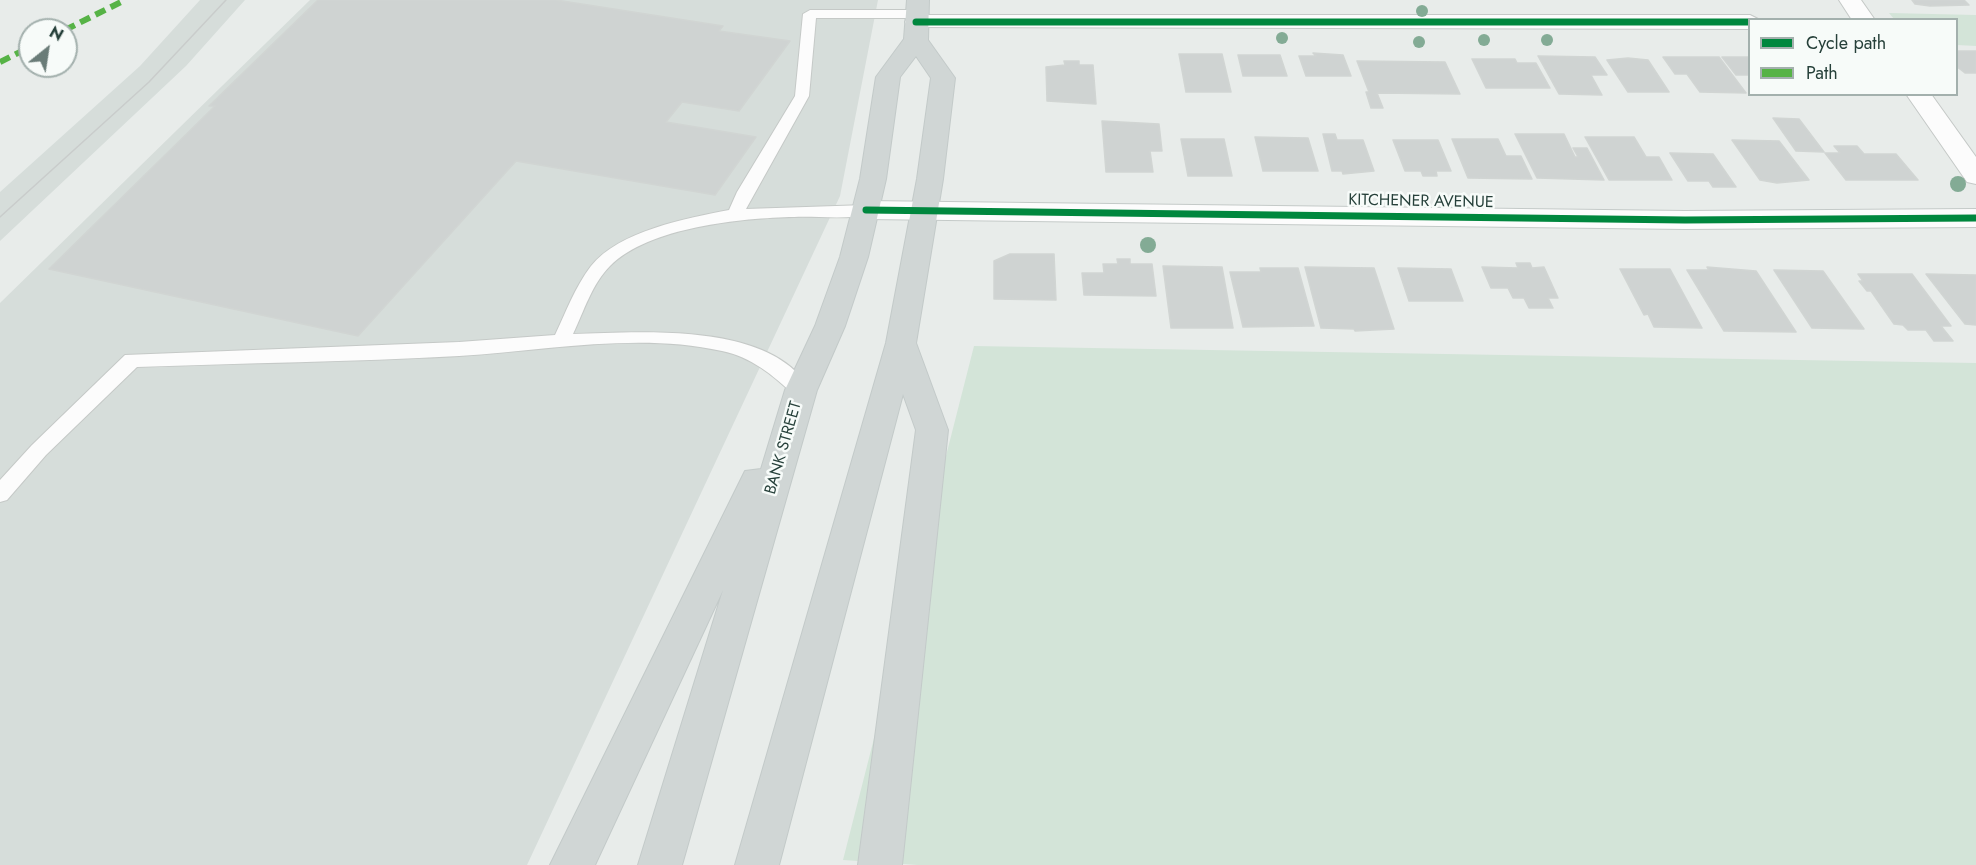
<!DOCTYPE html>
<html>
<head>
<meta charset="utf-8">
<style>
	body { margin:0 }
	#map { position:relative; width:1976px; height:865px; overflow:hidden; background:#e8ecea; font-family:Jost,sans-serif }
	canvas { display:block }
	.legend { position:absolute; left:1748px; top:18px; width:210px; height:78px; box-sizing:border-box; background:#f7fbf9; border:2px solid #a3b0ad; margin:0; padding:8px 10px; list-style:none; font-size:18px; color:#26403a }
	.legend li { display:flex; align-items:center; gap:12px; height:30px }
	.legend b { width:30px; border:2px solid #a3b0ad }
	.north { position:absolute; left:18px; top:18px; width:60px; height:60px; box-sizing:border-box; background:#f7fbf9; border:2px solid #a3b0ad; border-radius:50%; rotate:30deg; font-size:16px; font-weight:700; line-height:24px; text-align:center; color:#26403a }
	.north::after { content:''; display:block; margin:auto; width:21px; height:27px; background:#6a7c78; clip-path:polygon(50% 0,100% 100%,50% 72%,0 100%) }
</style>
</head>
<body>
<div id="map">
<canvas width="1976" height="865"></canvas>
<ul class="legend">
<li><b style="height:8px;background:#00873e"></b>Cycle path</li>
<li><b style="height:8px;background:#56b346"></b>Path</li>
</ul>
<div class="north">N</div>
</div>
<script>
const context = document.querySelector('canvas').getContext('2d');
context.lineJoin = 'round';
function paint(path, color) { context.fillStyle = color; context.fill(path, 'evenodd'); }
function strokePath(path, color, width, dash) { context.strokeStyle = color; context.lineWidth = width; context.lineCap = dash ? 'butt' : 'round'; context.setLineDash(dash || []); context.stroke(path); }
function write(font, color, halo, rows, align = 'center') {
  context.font = font + ' Jost,sans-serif'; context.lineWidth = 5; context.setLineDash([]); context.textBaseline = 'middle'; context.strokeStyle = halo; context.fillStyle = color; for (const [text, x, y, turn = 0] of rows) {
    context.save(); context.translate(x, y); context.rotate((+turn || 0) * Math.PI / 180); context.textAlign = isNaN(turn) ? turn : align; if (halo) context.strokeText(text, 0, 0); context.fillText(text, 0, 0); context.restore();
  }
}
paint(new Path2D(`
	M 200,0 L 245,0 L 186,66 L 0,241 L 0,192 L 140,66 Z
	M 310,0 L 878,0 L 840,196 L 527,865 L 0,865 L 0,303 Z`), '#d6ddda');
paint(new Path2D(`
	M 1889,13 L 1976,15 L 1976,46 L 1957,45 L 1956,20 L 1894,19 Z
	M 974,346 L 1976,363 L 1976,865 L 918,865 L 843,860 Z`), '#d3e4d8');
const building = new Path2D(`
	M 318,0 L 556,0 L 723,26 L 719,31 L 790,41 L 739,111 L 682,102 L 666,122 L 756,137 L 715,195 L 516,161 L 358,336 L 49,269 L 215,106 L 209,106 Z
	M 1912,0 L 1964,0 L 1969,5 L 1930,6 L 1915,4 Z
	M 1956,51 L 1976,51 L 1976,73 L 1965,73 L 1956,66 Z
	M 1313,53 L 1343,55 L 1351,76 L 1306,76 L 1299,56 L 1316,56 Z
	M 1179,54 L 1222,54 L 1231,92 L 1186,92 Z
	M 1238,55 L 1280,55 L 1287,76 L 1243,76 Z
	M 1538,56 L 1595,57 L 1607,75 L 1591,75 L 1602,95 L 1559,94 Z
	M 1663,57 L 1719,57 L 1746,93 L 1700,92 L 1687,74 L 1675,74 Z
	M 1722,57 L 1750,57 L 1750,75 L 1736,75 Z
	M 1628,58 L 1648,60 L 1669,92 L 1628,92 L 1607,60 Z
	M 1472,59 L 1515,59 L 1517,63 L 1536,63 L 1550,88 L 1486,88 Z
	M 1064,61 L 1079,61 L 1079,65 L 1093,65 L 1096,104 L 1047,101 L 1046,67 L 1065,65 Z
	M 1357,61 L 1445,62 L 1460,94 L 1377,93 L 1383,108 L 1371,108 L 1366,92 L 1369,92 Z
	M 1773,118 L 1799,119 L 1824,152 L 1796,151 Z
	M 1102,121 L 1159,124 L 1162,151 L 1150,151 L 1153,172 L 1106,172 Z
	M 1323,134 L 1335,134 L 1337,140 L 1363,140 L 1374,171 L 1343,174 L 1342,171 L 1332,171 Z
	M 1515,134 L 1564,134 L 1575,157 L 1578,157 L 1573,148 L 1587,148 L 1604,180 L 1537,178 Z
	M 1255,137 L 1308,138 L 1318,171 L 1263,171 Z
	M 1585,137 L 1634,137 L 1646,157 L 1659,157 L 1672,180 L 1609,180 Z
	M 1181,139 L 1224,139 L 1232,176 L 1188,176 Z
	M 1452,139 L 1498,139 L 1506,156 L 1521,156 L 1532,179 L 1468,178 Z
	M 1393,140 L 1438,140 L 1451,171 L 1436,171 L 1437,176 L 1423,176 L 1421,171 L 1405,171 Z
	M 1732,140 L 1779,141 L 1809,180 L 1777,183 L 1760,180 Z
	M 1834,146 L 1857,146 L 1864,154 L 1896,154 L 1918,180 L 1846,180 L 1825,153 L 1840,153 Z
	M 1670,153 L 1713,154 L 1736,187 L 1713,187 L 1709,181 L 1688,181 Z
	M 1010,254 L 1054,254 L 1056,300 L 994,299 L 994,261 Z
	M 1117,259 L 1130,259 L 1130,264 L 1152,264 L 1156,296 L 1084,295 L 1082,273 L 1104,273 L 1103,264 L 1118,264 Z
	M 1516,263 L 1530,263 L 1532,268 L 1544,267 L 1558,298 L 1548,298 L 1553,308 L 1529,308 L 1524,298 L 1513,298 L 1508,288 L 1491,288 L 1482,267 L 1518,268 Z
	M 1163,266 L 1222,267 L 1233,328 L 1171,328 Z
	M 1305,267 L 1374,268 L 1394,329 L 1355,331 L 1354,329 L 1321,328 Z
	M 1707,267 L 1756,271 L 1796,332 L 1724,331 L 1687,270 L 1709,270 Z
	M 1260,268 L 1298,268 L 1314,326 L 1243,327 L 1230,272 L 1261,272 Z
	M 1398,268 L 1451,269 L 1463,301 L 1409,301 Z
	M 1620,269 L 1670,269 L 1702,328 L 1654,327 L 1648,314 L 1644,315 Z
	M 1774,270 L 1823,271 L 1864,329 L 1812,328 Z
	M 1858,274 L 1912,274 L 1951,326 L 1941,326 L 1953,341 L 1934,341 L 1926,330 L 1908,330 L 1903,325 L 1894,324 L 1871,291 L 1867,291 L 1859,281 L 1863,281 Z
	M 1926,274 L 1976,275 L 1976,325 L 1965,324 Z`);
paint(building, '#cfd3d2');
strokePath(building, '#d1d5d3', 1.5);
const lane = new Path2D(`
	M 810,10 L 917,10 L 924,14 L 917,18 L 816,18 L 809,96 L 746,209 L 866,205 L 872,206 L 874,210 L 872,214 C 848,220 818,216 794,217 C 742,218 649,227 610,266 C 592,284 584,311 573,334 C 639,332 772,321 810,390 L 808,395 L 794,395 C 773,375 751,357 722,351 C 637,332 545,351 459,356 C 352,362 244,363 137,367 L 46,455 L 7,500 L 0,502 L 0,480 L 32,445 L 125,355 L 459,342 L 555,335 C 566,312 575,287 591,266 C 619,231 687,218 729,210 L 737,192 L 795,96 L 803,14 Z`);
const street = new Path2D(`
	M 1839,0 L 1861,0 L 1875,20 L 1852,20 Z
	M 916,15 L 1750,15 L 1760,20 L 1750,20 L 1750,29 L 908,27 L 905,22 L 908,17 Z
	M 1906,94 L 1931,94 L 1976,157 L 1976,184 L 1967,182 Z`);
const secondary = new Path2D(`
	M 866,201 L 1685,211 L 1976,209 L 1976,227 L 1685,229 L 866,219 L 856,216 L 852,210 L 856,204 Z`);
const primary = new Path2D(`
	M 907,0 L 929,0 L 928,40 L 955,78 L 943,179 L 916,343 L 948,430 L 902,865 L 858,865 L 916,430 L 903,394 L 779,865 L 735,865 L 886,343 L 917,179 L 931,78 L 916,56 L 900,77 L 886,179 L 868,257 L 845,326 L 817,390 L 682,865 L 638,865 L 723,590 L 595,865 L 550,865 L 745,471 L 761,469 L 785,390 L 815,326 L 840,257 L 860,179 L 876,77 L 904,39 Z`);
strokePath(lane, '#c5c9c7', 2);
strokePath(street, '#c5c9c7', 2);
strokePath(secondary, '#c4cac8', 2);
strokePath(primary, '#c3cac9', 2);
paint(lane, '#fcfcfc');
paint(street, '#fcfcfc');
paint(secondary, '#fcfcfc');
paint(primary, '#d0d6d5');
strokePath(new Path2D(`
	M 0,217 L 149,82 L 226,0`), '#c9cccb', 1.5);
strokePath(new Path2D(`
	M 65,30 L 125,0
	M 0,62 L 30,47`), '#56b346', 6, [11, 6]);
strokePath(new Path2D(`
	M 916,22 L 1750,22
	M 866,210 L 1685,220 L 1976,218`), '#00873e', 7);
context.fillStyle = '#83ab95';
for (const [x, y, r] of [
	[1422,11,6],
	[1282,38,6],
	[1484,40,6],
	[1547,40,6],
	[1419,42,6],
	[1958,184,8],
	[1148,245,8]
]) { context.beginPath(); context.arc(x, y, r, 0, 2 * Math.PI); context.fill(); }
write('16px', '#26403a', '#f7fbf9', [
	["KITCHENER AVENUE",1421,202,1],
	["BANK STREET",784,448,-74]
]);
</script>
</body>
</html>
